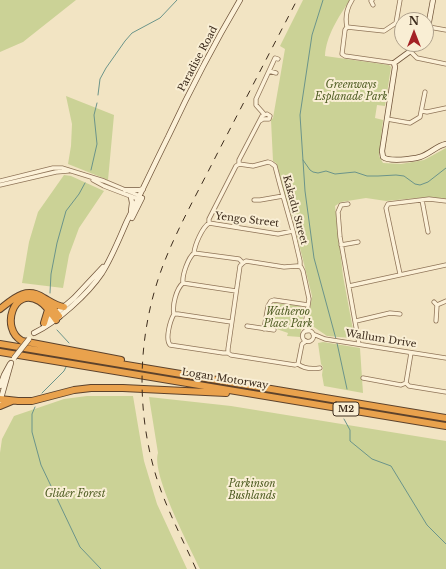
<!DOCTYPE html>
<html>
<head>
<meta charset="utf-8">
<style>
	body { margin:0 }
	#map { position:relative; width:446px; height:569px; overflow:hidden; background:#f2e4c3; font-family:"Libre Baskerville",serif }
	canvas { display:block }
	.north { position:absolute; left:394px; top:12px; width:40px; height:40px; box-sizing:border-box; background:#f9eed4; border:1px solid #aea08b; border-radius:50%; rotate:0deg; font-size:11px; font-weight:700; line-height:16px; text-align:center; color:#3d2c1d }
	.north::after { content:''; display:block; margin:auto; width:14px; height:18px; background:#a42225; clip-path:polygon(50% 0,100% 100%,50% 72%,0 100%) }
</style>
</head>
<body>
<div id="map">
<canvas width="446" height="569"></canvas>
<div class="north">N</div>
</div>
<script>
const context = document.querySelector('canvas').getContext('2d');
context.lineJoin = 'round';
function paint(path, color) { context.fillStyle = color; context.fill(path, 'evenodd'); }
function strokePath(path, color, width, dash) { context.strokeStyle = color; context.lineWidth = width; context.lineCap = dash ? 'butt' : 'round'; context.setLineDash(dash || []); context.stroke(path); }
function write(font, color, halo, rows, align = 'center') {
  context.font = font + ' "Libre Baskerville",serif'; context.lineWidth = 4; context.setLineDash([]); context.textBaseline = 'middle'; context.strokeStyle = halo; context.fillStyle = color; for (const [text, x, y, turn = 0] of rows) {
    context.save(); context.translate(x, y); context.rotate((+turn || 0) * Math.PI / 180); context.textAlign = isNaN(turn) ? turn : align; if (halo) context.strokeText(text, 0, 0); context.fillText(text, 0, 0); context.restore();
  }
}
paint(new Path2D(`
	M 0,0 L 76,0 L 23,42 L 0,52 Z
	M 303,0 L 350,0 C 339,16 326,36 325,56 L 389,65 L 391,67 L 385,106 L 377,105 L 375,118 L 383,120 L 379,156 L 383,163 L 401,164 L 424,160 L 446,148 L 446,199 L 428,197 L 386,201 L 366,198 L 341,202 L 335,206 L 343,276 L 354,335 L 350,338 L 327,336 L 314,327 L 309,327 L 308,323 L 312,296 L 293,220 L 283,190 L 278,168 L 276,163 L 273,161 L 271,120 L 273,118 L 285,49 L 280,46 Z
	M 66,96 L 114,115 L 108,180 L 68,164 L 71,146 L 72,124 Z
	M 64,175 L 71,176 L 104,191 L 79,228 L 69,255 L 63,288 L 22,283 L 29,242 L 38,212 Z
	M 274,303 L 300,306 L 304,310 L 300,337 L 287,336 L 288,333 L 268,326 L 270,308 Z
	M 323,342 L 360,348 L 363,393 L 324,386 L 322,375 L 323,367 L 321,364 L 318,343 Z
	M 87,396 L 133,396 L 144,461 L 157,504 L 187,569 L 0,569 L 0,453 L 2,439 L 14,416 L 64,399 Z
	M 149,397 L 231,406 L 446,441 L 446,569 L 200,569 C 190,547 151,474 158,453 Z`), '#cbd296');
strokePath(new Path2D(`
	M 323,0 L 312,35 L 300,115 L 305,191 L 314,258 L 336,339
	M 98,95 L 100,79 L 106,68 L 125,41 L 132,33 L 160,18 L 177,0
	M 303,160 L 310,170 L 313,172 L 318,173 L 326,171 L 335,174 L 355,172 L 367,176 L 378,176 L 396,175 L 404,176 L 415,184 L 420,185 L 428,182 L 446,168
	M 91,170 L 97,144 L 94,115 L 97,103
	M 50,293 L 51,274 L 57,243 L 66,211 L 79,194 L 85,183
	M 57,330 L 69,343
	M 337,343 L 347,389
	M 42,393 L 64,371 L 66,367
	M 35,407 L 32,414 L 32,432 L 41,465 L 80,547 L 101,569
	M 344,419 L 350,430 L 350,441 L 372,459 L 391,466 L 427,525 L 446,544`), '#6b948a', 1);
const street = new Path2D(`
	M 352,0 C 347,8 345,18 347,27 L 345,30 L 342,54 L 345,56 L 394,63
	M 372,0 L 371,1 L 373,5
	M 347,27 L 384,31 L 396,23 L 400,0
	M 429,27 L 446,30
	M 410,51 L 417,58 L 446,64
	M 269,71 L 276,73
	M 422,111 L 427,112 L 446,108
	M 264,114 L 256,105 L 256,99 L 275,58 L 278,59
	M 387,119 L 410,123 L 420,117 L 425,92
	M 239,164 L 253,166 L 268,162 L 271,163 L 275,166 L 280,185 L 293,231 L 300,261 L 300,266
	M 239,164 L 239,160 L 262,116 L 267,114 L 270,116 L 269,119 L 263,119 L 260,121
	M 93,180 L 104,186 L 138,199
	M 0,181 L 53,168 L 62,168 L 104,181 L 140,196
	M 0,185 L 56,172 L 68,171
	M 254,200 L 260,200 L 283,196
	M 422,200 L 428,232
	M 348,204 L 341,205 L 338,212 L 340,237 L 359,344
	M 209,223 L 209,219 L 236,166 L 239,164
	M 341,245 L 358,242
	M 194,253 C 195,244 202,228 209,223 L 278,234 L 293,231
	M 400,274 L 386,208 L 388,204 L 429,199 L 446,201
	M 183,283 C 182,275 188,258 194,253 L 239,259 L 243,263
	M 349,286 L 446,265
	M 434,302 L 437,305 L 436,321
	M 437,305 L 446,301
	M 174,314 C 172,306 176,289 183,283 L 236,291
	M 356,321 L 390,313 L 400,314
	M 247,326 L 274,330
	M 264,329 L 268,306 L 271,301 L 274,300 L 308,305
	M302.5 336a5.5 5.5 0 1 1 11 0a5.5 5.5 0 1 1-11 0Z
	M 313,334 L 325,339 L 446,358
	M 306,341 L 302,344 L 298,364 L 295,365 L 231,355 L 228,353 L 228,349 L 240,266 L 243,263 L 246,261 L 284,267 L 297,266 L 301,267 L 303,271 L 309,299 L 305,326 L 307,331
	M 228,353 L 223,353 L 170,345 C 165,339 170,321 174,314 L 178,314 L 231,322
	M 411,353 L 406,383 L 409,386 L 446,392
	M 298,364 C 304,369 313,369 320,368
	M 363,378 L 401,385 L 406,383`);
const secondary = new Path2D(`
	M 426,38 L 433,0
	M 420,44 L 394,63 L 395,67 L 382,151 L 383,157 C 389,162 413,159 420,157 C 430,154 436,146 446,144
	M 125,190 L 140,190 L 143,189
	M 131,211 L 132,203 L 131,197
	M 132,218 L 142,198
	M 44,324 L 74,298 L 103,267
	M 34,333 C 57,322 88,294 102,273 C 112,257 119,239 127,221 C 141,193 154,165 168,137 C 190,90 214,44 240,0
	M 0,386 L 4,375 L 10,364
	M 0,402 L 11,363`);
const highway = new Path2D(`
	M 48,302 L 59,316
	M 0,309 C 14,298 26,286 44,298 C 51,302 56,306 64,307
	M 56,320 C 51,313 46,305 39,301 C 13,286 0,329 22,341 L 121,360
	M 44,323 L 48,310
	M 0,344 L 446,418
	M 0,352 L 446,426
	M 0,399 L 18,401 L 32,401 L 74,390 L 91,388 L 123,388 L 226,393
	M 0,406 L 12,401`);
strokePath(street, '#8f7458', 5);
strokePath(secondary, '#71553b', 6);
strokePath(highway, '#5c422c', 8);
strokePath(street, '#fcf1d8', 3.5);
strokePath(secondary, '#fcf1d8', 4.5);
strokePath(highway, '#e9a24d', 6);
strokePath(new Path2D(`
	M 196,569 C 182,538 166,508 156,476 C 134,403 138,323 168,253 C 182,220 200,188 216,156 C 243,104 270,52 297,0`), '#3d2c1d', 1, [7, 7]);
const secondaryBridge = new Path2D(`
	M 14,358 L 29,339`);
strokePath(secondaryBridge, '#71553b', 6, []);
strokePath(secondaryBridge, '#fcf1d8', 4.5);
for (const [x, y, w] of [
	[346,409,26]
]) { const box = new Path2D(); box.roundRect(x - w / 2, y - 7, w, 14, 3); context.fillStyle = '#f9eed4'; context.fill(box); strokePath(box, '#3d2c1d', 1); }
write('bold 9px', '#3d2c1d', null, [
	["M2",346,409]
]);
write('10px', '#3d2c1d', '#f9eed4', [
	["Paradise Road",198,59,-62],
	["Kakadu Street",295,210,75],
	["Yengo Street",247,220,7],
	["Wallum Drive",381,339,9],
	["Logan Motorway",225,379,9]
]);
write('italic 10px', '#4e5c22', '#f9eed4', [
	["Greenways",351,85],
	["Esplanade Park",351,97],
	["Watheroo",288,312],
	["Place Park",288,324],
	["Parkinson",252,484],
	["Bushlands",252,496],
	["Glider Forest",75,494]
]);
</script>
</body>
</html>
